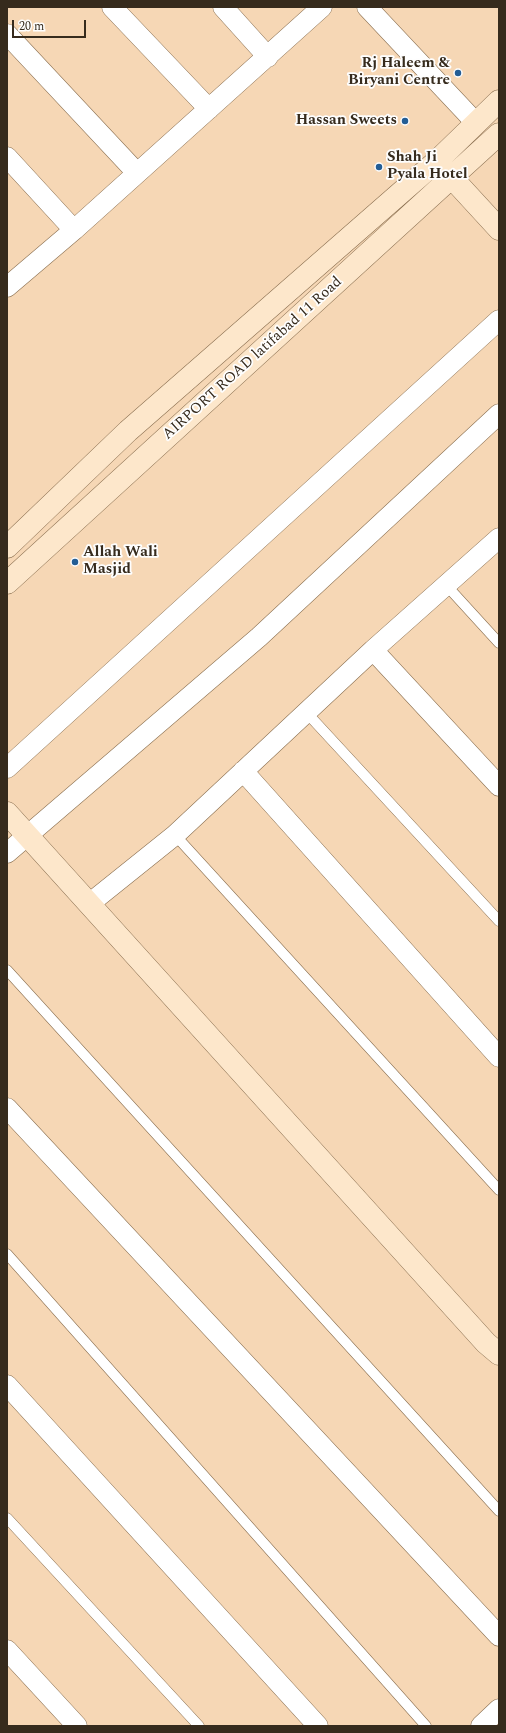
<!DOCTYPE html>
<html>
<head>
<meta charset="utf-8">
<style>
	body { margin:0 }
	#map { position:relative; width:506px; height:1733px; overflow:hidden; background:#f6d7b5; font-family:Spectral,serif }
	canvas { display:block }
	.frame { position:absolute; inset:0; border:8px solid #362b1d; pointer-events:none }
	.scale { position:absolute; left:12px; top:20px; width:74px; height:18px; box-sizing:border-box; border:2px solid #362b1d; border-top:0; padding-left:5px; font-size:12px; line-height:14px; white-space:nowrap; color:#362b1d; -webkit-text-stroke:3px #fefefe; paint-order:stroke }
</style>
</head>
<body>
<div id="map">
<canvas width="506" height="1733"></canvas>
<div class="frame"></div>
<div class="scale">20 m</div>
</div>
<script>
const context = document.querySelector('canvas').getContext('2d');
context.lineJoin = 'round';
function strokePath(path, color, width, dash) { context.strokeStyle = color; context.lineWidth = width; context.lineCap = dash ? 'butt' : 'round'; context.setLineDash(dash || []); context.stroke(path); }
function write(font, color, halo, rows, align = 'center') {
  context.font = font + ' Spectral,serif'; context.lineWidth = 3.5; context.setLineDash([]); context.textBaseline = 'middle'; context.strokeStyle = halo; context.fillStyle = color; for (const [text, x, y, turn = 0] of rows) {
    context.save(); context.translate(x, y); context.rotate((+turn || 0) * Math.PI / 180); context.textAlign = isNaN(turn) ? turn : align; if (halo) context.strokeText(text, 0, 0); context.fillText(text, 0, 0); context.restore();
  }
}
const lane = new Path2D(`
	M 447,586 L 499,643
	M 306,712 L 499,921
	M 175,835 L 499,1190
	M 7,970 L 499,1511
	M 7,1254 L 426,1726
	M 7,1518 L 199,1726`);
const street = new Path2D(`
	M 112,7 L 209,109
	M 223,7 L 268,57
	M 367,7 L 476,123
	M 7,34 L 137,173
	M 7,157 L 74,230
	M 7,287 L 74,230 L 322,7
	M 373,650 L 499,786
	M 7,768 L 499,320
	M 243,771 L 499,1057
	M 7,853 L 259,637 L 499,414
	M 89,904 L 175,835 L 373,650 L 499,538
	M 7,1108 L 499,1636
	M 7,1385 L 318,1726
	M 7,1650 L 77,1726
	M 481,1726 L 499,1709`);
const secondary = new Path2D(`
	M 443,168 L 499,229
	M 7,547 L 128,431 L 437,161 L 499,101
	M 7,583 L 499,134
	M 7,813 L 486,1343 L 499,1354`);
strokePath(lane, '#8a6f50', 11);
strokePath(street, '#8a6f50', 21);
strokePath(secondary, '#8a6f50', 23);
strokePath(lane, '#fff', 10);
strokePath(street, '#fff', 20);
strokePath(secondary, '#fde7cb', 22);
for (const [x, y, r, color] of [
	[458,73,4,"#235d95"],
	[405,121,4,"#235d95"],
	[379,167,4,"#235d95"],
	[75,562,4,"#235d95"]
]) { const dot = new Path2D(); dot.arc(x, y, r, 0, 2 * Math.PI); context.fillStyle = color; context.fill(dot); strokePath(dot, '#fefefe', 1.5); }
write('bold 15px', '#362b1d', '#fefefe', [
	["Rj Haleem &",450,64],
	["Biryani Centre",450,81],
	["Hassan Sweets",397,121],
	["Shah Ji",387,158,"left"],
	["Pyala Hotel",387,175,"left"],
	["Allah Wali",83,553,"left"],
	["Masjid",83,570,"left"]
], 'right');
write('15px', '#362b1d', '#fefefe', [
	["AIRPORT ROAD latifabad 11 Road",253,359,-42]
]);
</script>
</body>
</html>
